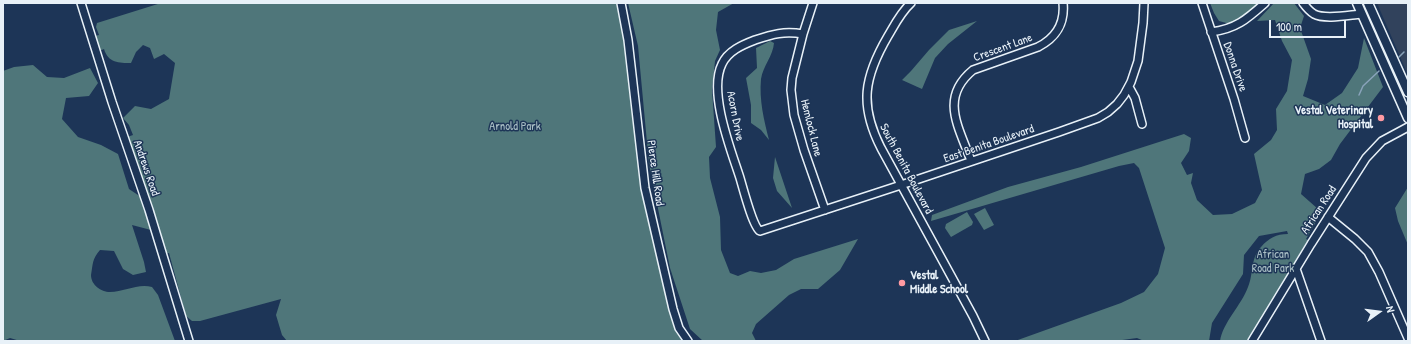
<!DOCTYPE html>
<html>
<head>
<meta charset="utf-8">
<style>
	body { margin:0 }
	#map { position:relative; width:1411px; height:344px; overflow:hidden; background:#1d3557; font-family:"Patrick Hand",sans-serif }
	canvas { display:block }
	.frame { position:absolute; inset:0; border:4px solid #e8f1f8; pointer-events:none }
	.north { position:absolute; left:1359px; top:292px; width:40px; height:40px; -webkit-text-stroke:3px #1d3557; paint-order:stroke; rotate:76deg; font-size:11px; font-weight:700; line-height:16px; text-align:center; color:#e8f1f8 }
	.north::after { content:''; display:block; margin:auto; width:14px; height:18px; background:#e8f1f8; clip-path:polygon(50% 0,100% 100%,50% 72%,0 100%) }
	.scale { position:absolute; left:1269px; top:20px; width:77px; height:18px; box-sizing:border-box; border:2px solid #e8f1f8; border-top:0; padding-left:5px; font-size:12px; line-height:14px; white-space:nowrap; color:#e8f1f8; -webkit-text-stroke:3px #1d3557; paint-order:stroke }
</style>
</head>
<body>
<div id="map">
<canvas width="1411" height="344"></canvas>
<div class="frame"></div>
<div class="north">N</div>
<div class="scale">100 m</div>
</div>
<script>
const context = document.querySelector('canvas').getContext('2d');
context.lineJoin = 'round';
function paint(path, color) { context.fillStyle = color; context.fill(path, 'evenodd'); }
function strokePath(path, color, width, dash) { context.strokeStyle = color; context.lineWidth = width; context.lineCap = dash ? 'butt' : 'round'; context.setLineDash(dash || []); context.stroke(path); }
function write(font, color, halo, rows, align = 'center') {
  context.font = font + ' "Patrick Hand",sans-serif'; context.lineWidth = 3; context.setLineDash([]); context.textBaseline = 'middle'; context.strokeStyle = halo; context.fillStyle = color; for (const [text, x, y, turn = 0] of rows) {
    context.save(); context.translate(x, y); context.rotate((+turn || 0) * Math.PI / 180); context.textAlign = isNaN(turn) ? turn : align; if (halo) context.strokeText(text, 0, 0); context.fillText(text, 0, 0); context.restore();
  }
}
paint(new Path2D(`
	M 1377,3 L 1408,3 L 1408,75 Z`), '#31425c');
paint(new Path2D(`
	M 161,3 L 621,3 L 642,170 L 673,309 L 686,339 L 682,341 L 287,341 L 282,335 L 276,315 L 281,299 L 200,321 L 192,321 L 186,316 L 169,253 L 163,254 L 124,138 L 133,135 L 129,125 L 123,118 L 135,106 L 151,109 L 169,99 L 175,63 L 164,54 L 154,59 L 150,48 L 143,45 L 136,52 L 131,63 C 119,63 108,63 104,49 L 97,52 L 91,37 L 99,35 L 96,27 L 97,23 Z
	M 628,3 L 734,3 L 718,12 L 716,30 L 720,50 L 715,61 L 712,90 L 716,147 L 709,157 L 710,178 L 720,217 L 721,250 L 730,273 L 738,276 L 750,271 L 761,273 L 776,270 L 794,259 L 858,239 L 840,270 L 818,289 L 801,289 L 789,295 L 756,324 L 752,333 L 756,341 L 703,341 L 690,329 L 670,268 L 649,164 L 638,46 Z
	M 1210,3 L 1258,3 L 1246,14 L 1230,24 L 1219,21 L 1214,13 Z
	M 1274,3 L 1294,3 L 1304,16 L 1300,28 L 1311,59 L 1308,79 L 1303,96 L 1325,105 L 1342,93 L 1358,68 L 1364,38 L 1383,87 L 1340,144 L 1331,160 L 1319,169 L 1305,174 L 1301,194 L 1318,209 L 1315,224 L 1306,239 L 1308,240 L 1248,341 L 1220,341 C 1223,322 1241,306 1248,287 C 1254,273 1250,259 1261,247 C 1269,238 1276,234 1288,234 L 1287,231 L 1259,236 L 1244,255 L 1243,274 L 1212,323 L 1209,341 L 1144,341 L 1137,338 L 1115,341 L 1015,341 L 1121,303 L 1144,292 L 1158,274 L 1165,248 L 1139,168 L 1134,163 L 1119,166 L 931,221 L 932,215 L 1008,187 L 1081,167 L 1184,134 L 1191,138 L 1189,151 L 1181,163 L 1187,175 L 1193,173 L 1191,183 L 1197,200 L 1213,215 L 1232,214 L 1255,203 L 1262,190 L 1254,154 L 1271,140 L 1277,130 L 1276,109 L 1287,91 L 1292,60 L 1282,41 L 1275,20 L 1257,21 Z
	M 977,21 L 948,44 L 935,58 L 922,89 L 902,80 L 911,71 L 929,50 L 949,30 Z
	M 770,41 L 774,43 C 773,56 763,66 761,79 C 759,100 764,120 769,140 L 761,130 L 751,123 L 751,105 L 746,78 L 757,68 L 756,48 Z
	M 33,65 L 47,77 L 64,78 L 90,68 L 98,83 L 89,96 L 66,98 L 62,119 L 78,137 L 101,145 L 118,154 L 129,189 L 141,197 L 151,230 L 132,225 L 144,262 L 146,272 L 133,275 L 123,269 L 114,251 L 100,250 C 92,259 93,264 91,275 C 91,285 101,292 110,292 C 124,292 138,283 152,287 L 158,295 L 175,341 L 20,341 L 10,338 L 3,341 L 3,71 L 14,67 Z
	M 775,157 L 792,208 L 777,191 L 773,178 Z
	M 1408,187 L 1408,245 L 1398,221 L 1395,208 Z
	M 985,208 L 994,225 L 984,230 L 974,214 Z
	M 967,212 L 973,222 L 972,225 L 951,237 L 945,228 L 946,224 Z`), '#4f767a');
strokePath(new Path2D(`
	M 1399,57 L 1404,52
	M 1359,95 L 1363,86 L 1379,71`), '#89a3ba', 1.5);
const minor = new Path2D(`
	M 81,3 L 112,102 L 149,210 L 189,341
	M 621,3 L 628,40 L 645,188 L 673,309 L 679,328 L 688,341
	M 813,3 L 803,34 L 792,78 L 791,90 L 794,115 L 804,150 L 825,210
	M 911,3 C 901,12 895,24 888,36 C 864,77 859,105 881,148 L 973,316 L 985,341
	M 1202,3 L 1234,99 L 1245,138
	M 1303,3 C 1306,7 1309,11 1314,14 C 1325,20 1349,15 1361,14
	M 1211,32 C 1236,29 1247,19 1265,3
	M 803,34 C 784,31 773,34 755,40 C 742,45 728,51 722,64 C 708,92 731,150 740,178 C 743,188 753,227 760,231 L 901,185 L 1059,132 L 1098,118 L 1108,112 L 1117,104 L 1124,95 L 1131,82 L 1138,61 L 1143,23 L 1144,3
	M 1129,87 L 1135,98 L 1142,124
	M 971,161 C 959,127 939,98 973,70 L 1038,47 C 1056,38 1065,23 1063,3
	M 1328,217 L 1355,239 L 1368,252 L 1379,272 L 1408,338
	M 1296,269 L 1321,341
	M 1252,341 L 1311,244 L 1366,158 L 1382,141 L 1408,127`);
const major = new Path2D(`
	M 1357,3 L 1408,118
	M 1368,3 L 1408,92`);
strokePath(minor, '#e8f1f8', 10);
strokePath(major, '#e8f1f8', 11);
strokePath(minor, '#1d3557', 7);
strokePath(major, '#1d3557', 8);
for (const [x, y, r, color] of [
	[1381,118,4,"#ff9aa2"],
	[902,283,4,"#ff9aa2"]
]) { const dot = new Path2D(); dot.arc(x, y, r, 0, 2 * Math.PI); context.fillStyle = color; context.fill(dot); strokePath(dot, '#1d3557', 1.5); }
write('12px', '#e8f1f8', '#1d3557', [
	["Crescent Lane",1003,48,-20],
	["Donna Drive",1235,67,71],
	["Acorn Drive",735,116,79],
	["Hemlock Lane",811,128,76],
	["East Benita Boulevard",989,144,-19],
	["Andrews Road",146,168,71],
	["South Benita Boulevard",906,169,62],
	["Pierce Hill Road",655,173,82],
	["African Road",1319,210,-57]
]);
write('bold 12px', '#e8f1f8', '#1d3557', [
	["Vestal Veterinary",1373,111],
	["Hospital",1373,125],
	["Vestal",910,276,"left"],
	["Middle School",910,290,"left"]
], 'right');
write('12px', '#abc0c6', '#1d3557', [
	["Arnold Park",515,127],
	["African",1273,255],
	["Road Park",1273,269]
]);
</script>
</body>
</html>
